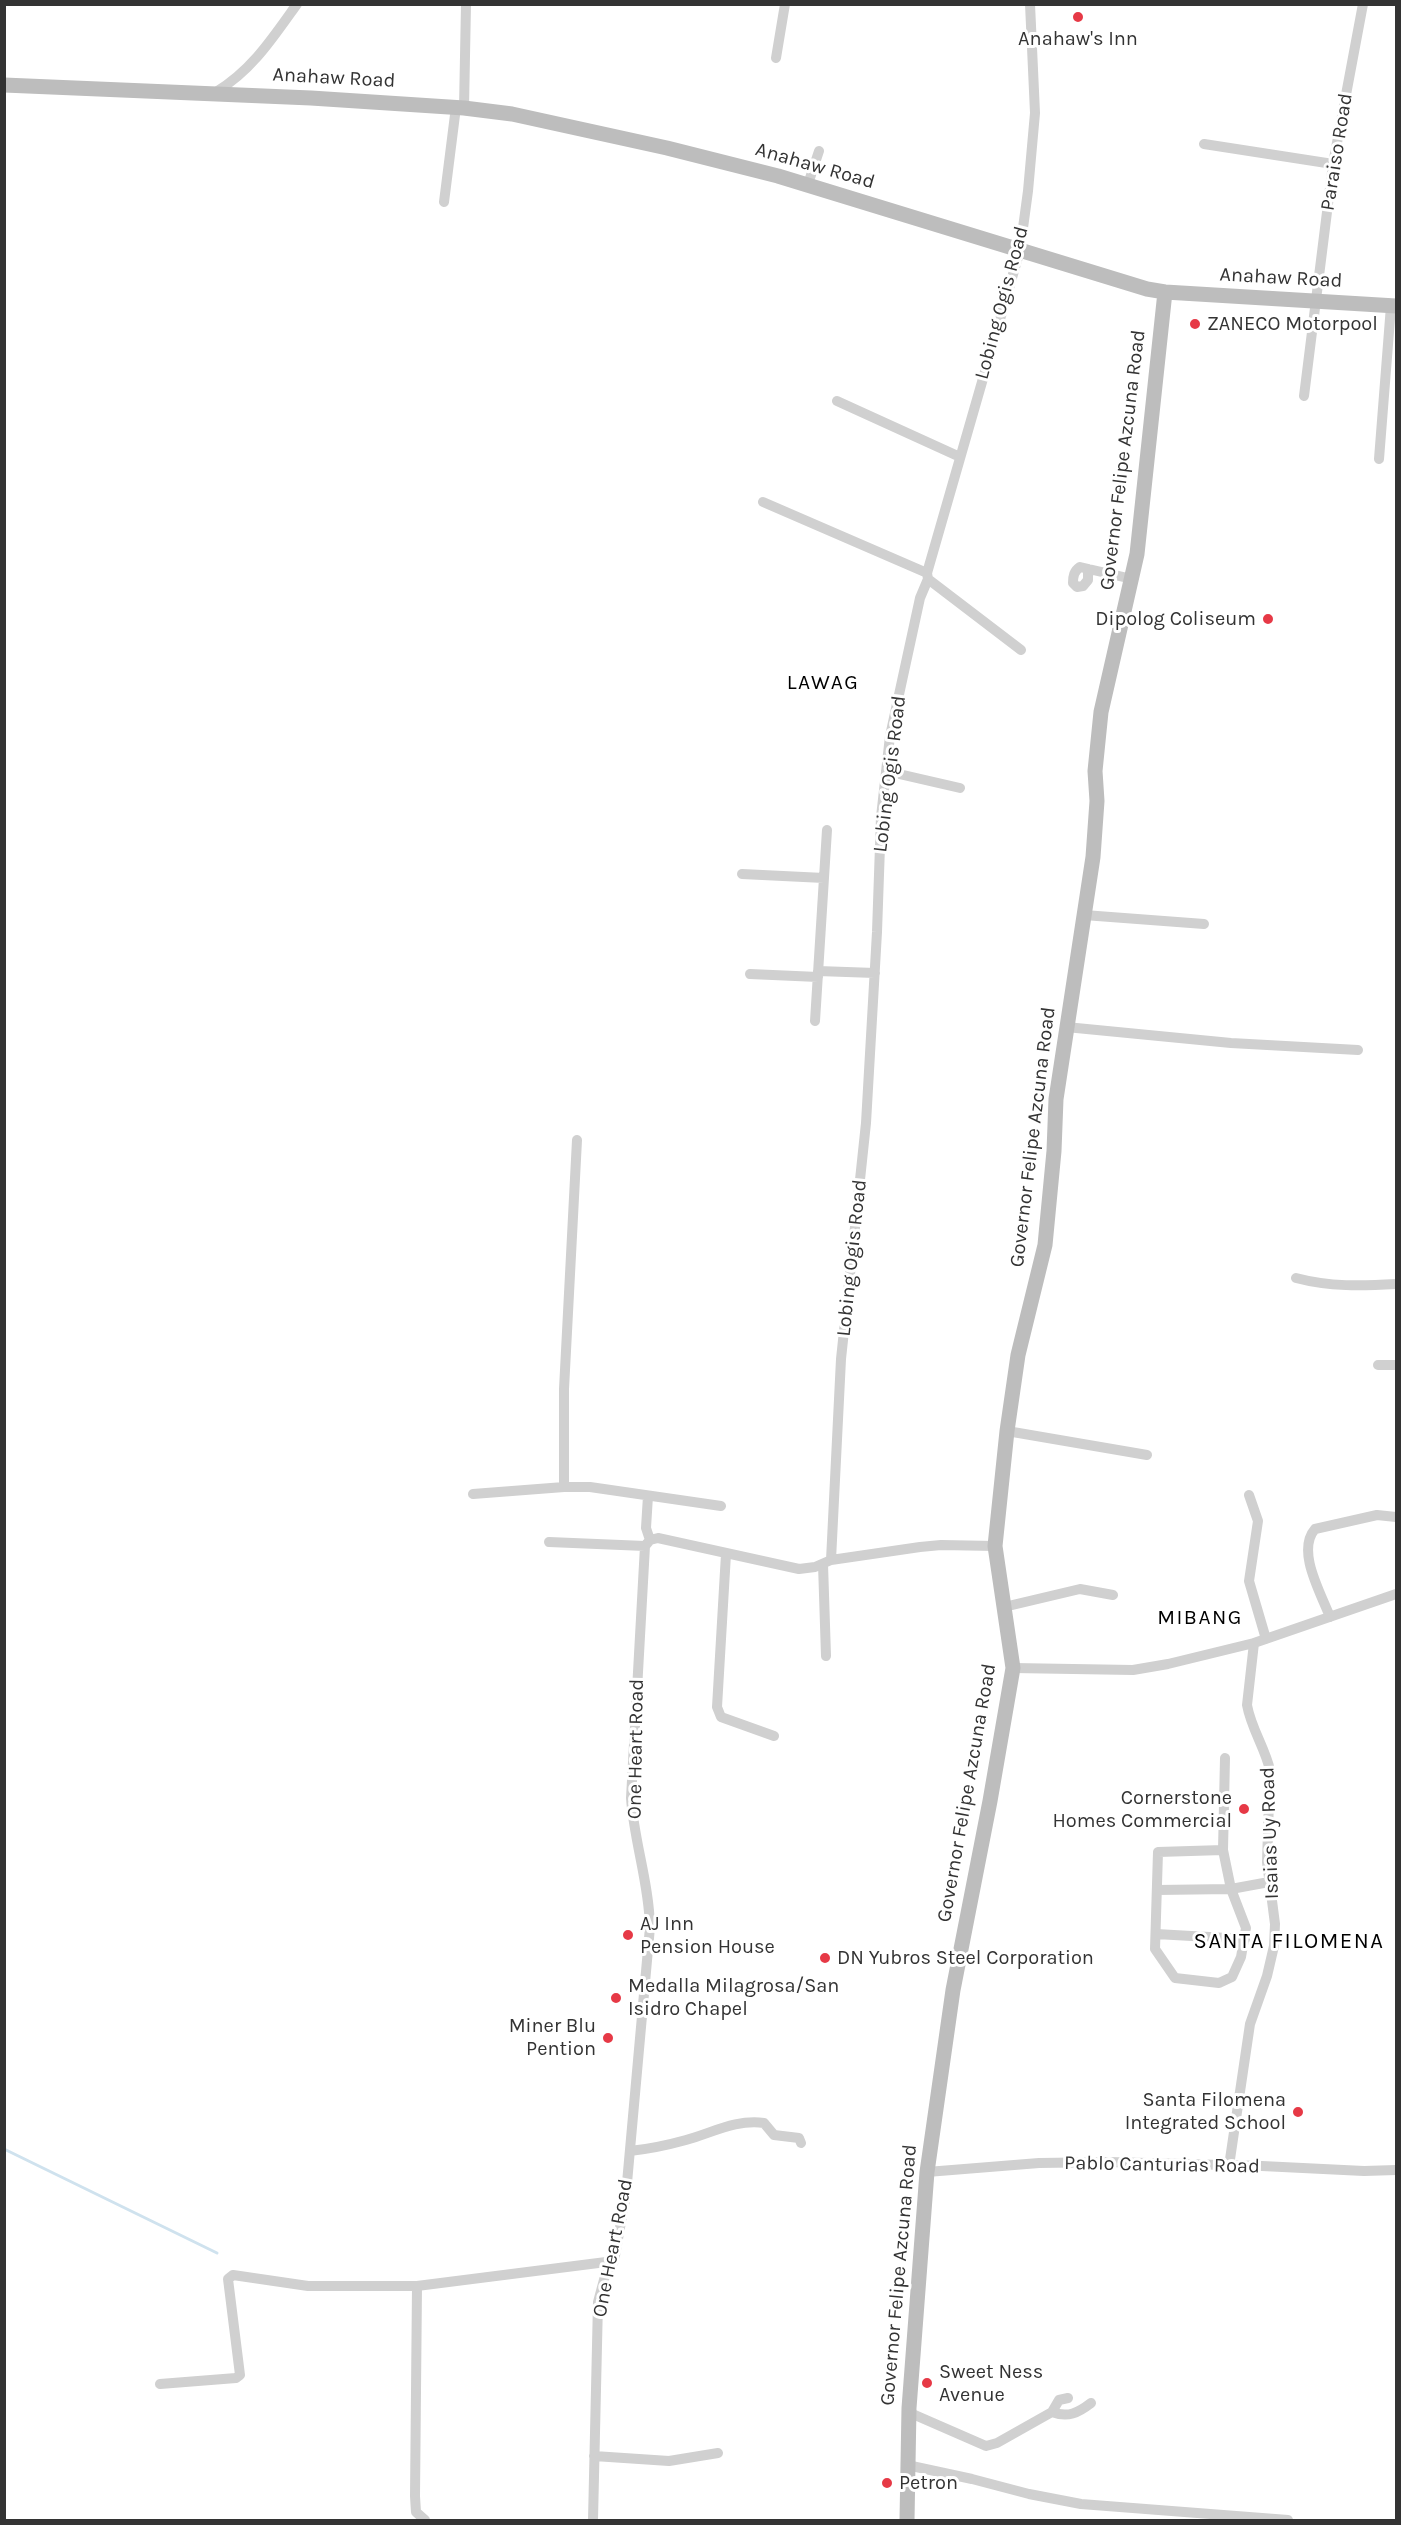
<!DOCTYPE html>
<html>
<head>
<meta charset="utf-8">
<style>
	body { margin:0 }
	#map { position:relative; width:1401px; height:2525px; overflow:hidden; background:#fff; font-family:Karla,sans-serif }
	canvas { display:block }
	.frame { position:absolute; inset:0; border:6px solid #333; pointer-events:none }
</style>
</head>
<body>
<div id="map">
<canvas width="1401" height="2525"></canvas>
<div class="frame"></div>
</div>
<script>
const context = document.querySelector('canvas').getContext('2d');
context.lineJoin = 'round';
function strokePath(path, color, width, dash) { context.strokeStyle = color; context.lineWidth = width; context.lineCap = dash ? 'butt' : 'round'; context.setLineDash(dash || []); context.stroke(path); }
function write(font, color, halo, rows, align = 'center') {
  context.font = font + ' Karla,sans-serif'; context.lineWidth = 6; context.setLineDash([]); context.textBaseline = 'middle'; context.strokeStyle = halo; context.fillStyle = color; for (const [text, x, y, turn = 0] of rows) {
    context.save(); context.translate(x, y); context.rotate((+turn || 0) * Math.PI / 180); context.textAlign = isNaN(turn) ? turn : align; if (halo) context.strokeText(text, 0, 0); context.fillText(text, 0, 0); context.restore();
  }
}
strokePath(new Path2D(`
	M 4,2149 L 217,2253`), '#cfe2ee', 3);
strokePath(new Path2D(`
	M 776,58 L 785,4
	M 216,92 C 252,70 272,39 297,4
	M 464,108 L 466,4
	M 1204,144 L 1333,164
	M 808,184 L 819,151
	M 444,202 L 456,107
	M 1304,396 L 1333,164 L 1363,4
	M 837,401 L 960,457
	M 1379,459 L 1391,306
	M 763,502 L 927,573
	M 1088,569 L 1088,580 L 1083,586 L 1077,587 L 1073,583 C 1073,576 1074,571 1080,567 L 1132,579
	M 928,579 L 1021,650
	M 886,771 L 960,788
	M 742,874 L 824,878
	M 1084,915 L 1204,924
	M 818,971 L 875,973
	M 750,974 L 818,977
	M 815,1021 L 827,830
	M 1066,1027 L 1231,1043 L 1358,1050
	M 1296,1278 C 1330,1287 1362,1286 1396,1284
	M 1378,1365 L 1396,1365
	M 1007,1431 L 1147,1455
	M 564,1487 L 564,1389 L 577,1140
	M 473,1494 L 564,1487 L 590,1487 L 721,1506
	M 1249,1495 L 1258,1521 L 1249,1581 L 1266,1639
	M 648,1496 L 646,1528 L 650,1540
	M 549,1542 L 645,1546
	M 726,1554 L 717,1707 L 721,1717 L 774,1736
	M 831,1560 L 841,1359 L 866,1123 L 877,932 L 881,817 L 890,736 L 920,598 L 928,579 L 927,573 L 1020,250 L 1028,191 L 1035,113 L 1030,4
	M 823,1564 L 826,1656
	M 1004,1607 L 1080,1589 L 1113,1595
	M 1330,1617 C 1321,1593 1296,1551 1315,1529 L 1377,1515 L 1396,1517
	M 1013,1668 L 1133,1670 L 1168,1664 L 1254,1643 L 1396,1594
	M 1223,1850 L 1158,1852 L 1155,1949 L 1175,1978 L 1219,1983 L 1232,1977 L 1241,1957 L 1246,1928 L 1231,1889 L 1223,1850 L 1225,1758
	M 1157,1890 L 1231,1889 L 1269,1882
	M 1156,1934 L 1245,1939
	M 630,2151 C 649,2149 668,2145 686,2140 C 712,2133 736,2119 764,2123 L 774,2135 L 799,2138 L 801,2143
	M 1229,2166 L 1250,2024 L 1267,1976 L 1274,1946 L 1275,1924 L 1267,1862 L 1270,1770 C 1265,1748 1251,1728 1247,1705 L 1254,1643
	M 927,2172 L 1039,2163 L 1109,2162 L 1262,2166 L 1364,2171 L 1396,2170
	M 417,2286 L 415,2496 L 416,2512 L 425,2520
	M 160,2384 L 236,2378 L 240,2375 L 228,2279 L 233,2275 L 308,2286 L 417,2286 L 614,2261
	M 908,2412 L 986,2446 L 997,2443 L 1052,2412 C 1068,2418 1078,2413 1091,2403
	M 1052,2412 L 1059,2400 L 1068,2398
	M 594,2456 L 669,2461 L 718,2453
	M 907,2465 L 972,2479 L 1029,2494 L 1081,2504 L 1288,2520
	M 593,2520 L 598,2302 L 605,2276 L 614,2261 L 626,2194 L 650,1927 C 649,1883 634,1841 631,1798 L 645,1546 L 650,1540 L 658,1538 L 799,1569 L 815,1567 L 831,1560 L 920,1547 L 941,1545 L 995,1546`), '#d0d0d0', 10);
strokePath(new Path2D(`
	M 4,85 L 311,98 L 464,108 L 512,114 L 667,148 L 778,176 L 1147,289 L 1165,292 L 1396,306
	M 907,2520 L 909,2408 L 927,2172 L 953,1990 L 990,1801 L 1013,1668 L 995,1546 L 1007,1431 L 1018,1355 L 1045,1245 L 1054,1151 L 1056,1099 L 1093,857 L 1097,801 L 1095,771 L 1101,712 L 1137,554 L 1165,292`), '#bdbdbd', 15);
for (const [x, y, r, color] of [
	[1078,17,6,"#e63946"],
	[1195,324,6,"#e63946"],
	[1268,619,6,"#e63946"],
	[1244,1809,6,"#e63946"],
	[628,1935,6,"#e63946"],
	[825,1958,6,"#e63946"],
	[616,1998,6,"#e63946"],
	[608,2038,6,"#e63946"],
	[1298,2112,6,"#e63946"],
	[927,2383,6,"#e63946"],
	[887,2483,6,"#e63946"]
]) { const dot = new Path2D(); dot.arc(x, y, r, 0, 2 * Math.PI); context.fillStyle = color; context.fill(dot); strokePath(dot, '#fff', 2); }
write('20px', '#333', '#fff', [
	["Anahaw's Inn",1078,39,"center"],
	["ZANECO Motorpool",1207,324],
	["Dipolog Coliseum",1256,619,"right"],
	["Cornerstone",1232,1798,"right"],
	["Homes Commercial",1232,1821,"right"],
	["AJ Inn",640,1924],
	["Pension House",640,1947],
	["DN Yubros Steel Corporation",837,1958],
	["Medalla Milagrosa/San",628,1986],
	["Isidro Chapel",628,2009],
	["Miner Blu",596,2026,"right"],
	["Pention",596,2049,"right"],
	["Santa Filomena",1286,2100,"right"],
	["Integrated School",1286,2123,"right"],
	["Sweet Ness",939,2372],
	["Avenue",939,2395],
	["Petron",899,2483]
], 'left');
write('20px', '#333', '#fff', [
	["Anahaw Road",334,78,3],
	["Paraiso Road",1337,152,-81],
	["Anahaw Road",815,166,16],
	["Anahaw Road",1281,278,3],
	["Lobing Ogis Road",1002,303,-75],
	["Governor Felipe Azcuna Road",1123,460,-83],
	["Lobing Ogis Road",890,774,-83],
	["Governor Felipe Azcuna Road",1033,1137,-83],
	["Lobing Ogis Road",852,1258,-84],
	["One Heart Road",636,1749,-89],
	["Governor Felipe Azcuna Road",967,1793,-80],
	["Isaias Uy Road",1270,1833,-92],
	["Pablo Canturias Road",1162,2165,1],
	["One Heart Road",613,2248,-79],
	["Governor Felipe Azcuna Road",899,2275,-85]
]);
context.letterSpacing = '1.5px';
write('21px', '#000', '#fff', [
	["LAWAG",823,683],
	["MIBANG",1200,1618]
]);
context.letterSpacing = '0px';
context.letterSpacing = '1.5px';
write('22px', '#000', '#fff', [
	["SANTA FILOMENA",1289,1942]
]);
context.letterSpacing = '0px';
</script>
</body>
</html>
